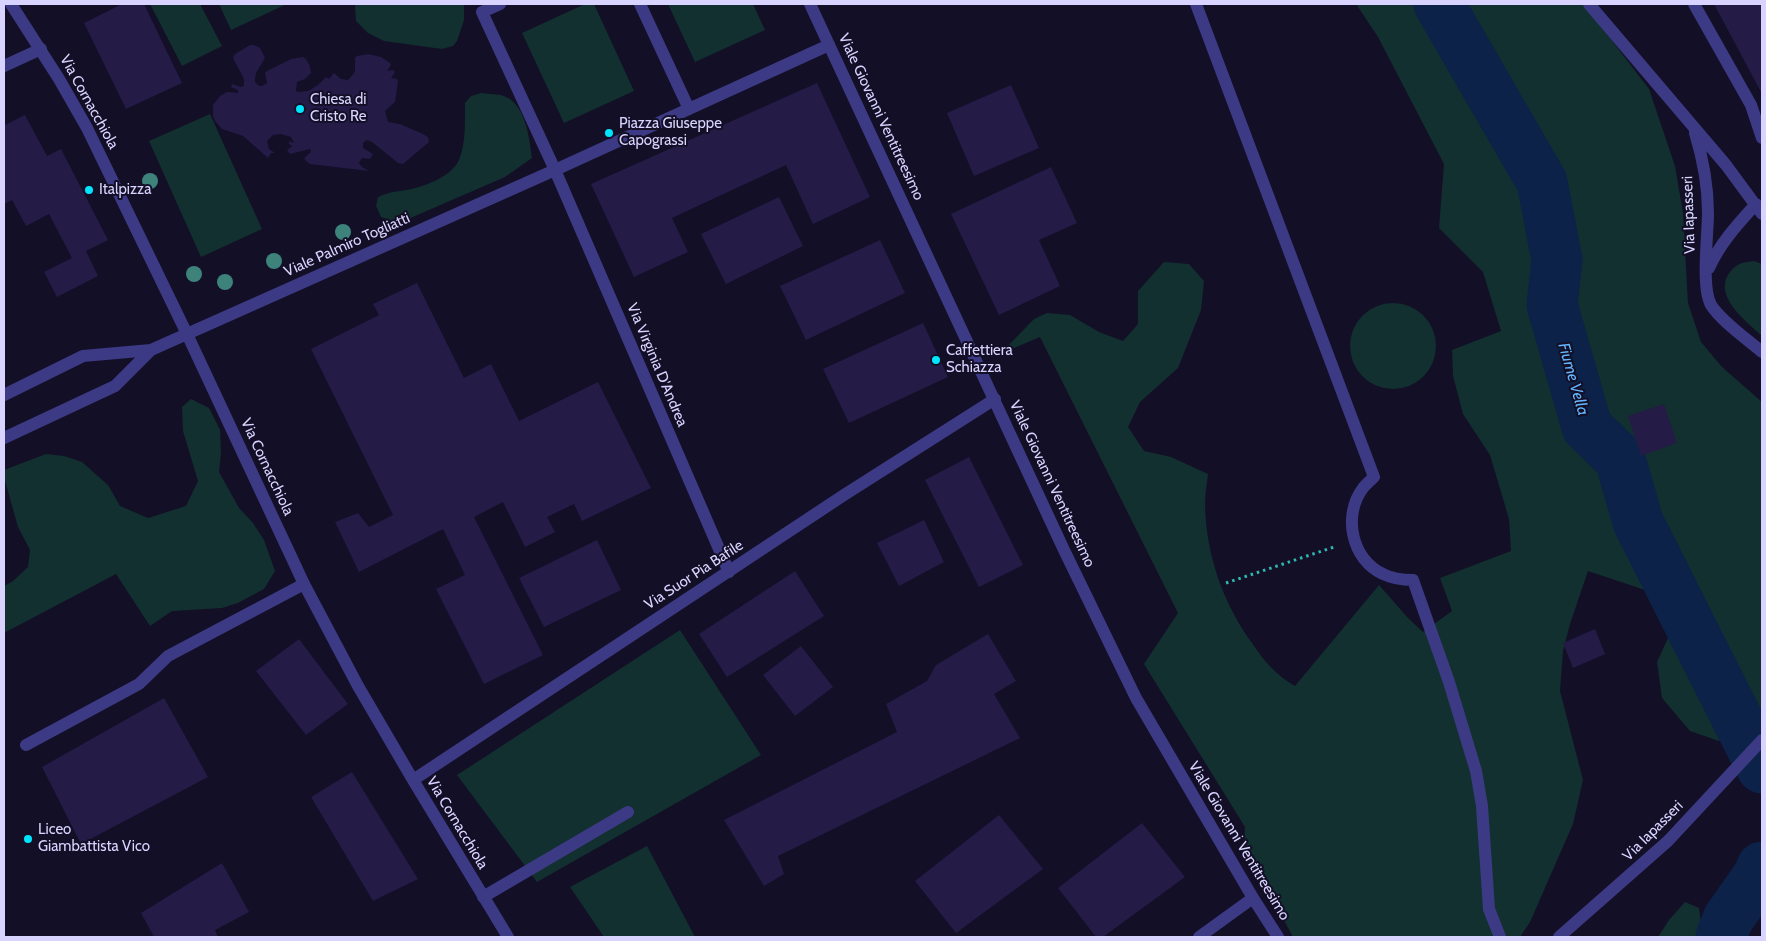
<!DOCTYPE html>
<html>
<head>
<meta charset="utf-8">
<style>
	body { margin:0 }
	#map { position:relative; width:1766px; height:941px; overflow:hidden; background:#130f26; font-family:Cabin,sans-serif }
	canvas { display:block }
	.frame { position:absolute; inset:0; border:5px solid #d9d4ff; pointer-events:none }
</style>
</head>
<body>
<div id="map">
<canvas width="1766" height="941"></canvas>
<div class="frame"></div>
</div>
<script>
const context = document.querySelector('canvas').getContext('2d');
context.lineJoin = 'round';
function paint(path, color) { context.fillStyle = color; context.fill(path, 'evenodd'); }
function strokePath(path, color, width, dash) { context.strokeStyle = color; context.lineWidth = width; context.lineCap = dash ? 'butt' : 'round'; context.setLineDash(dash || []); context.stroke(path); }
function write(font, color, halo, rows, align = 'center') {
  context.font = font + ' Cabin,sans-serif'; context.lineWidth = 4; context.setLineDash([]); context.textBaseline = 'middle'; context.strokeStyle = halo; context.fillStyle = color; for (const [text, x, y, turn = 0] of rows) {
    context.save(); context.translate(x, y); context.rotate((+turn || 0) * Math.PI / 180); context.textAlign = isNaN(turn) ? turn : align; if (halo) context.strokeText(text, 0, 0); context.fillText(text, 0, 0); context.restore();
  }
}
paint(new Path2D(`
	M 150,4 L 200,4 L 222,46 L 182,66 Z
	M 219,4 L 218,4 L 287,4 L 231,30 Z
	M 357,4 L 464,4 L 464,20 L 457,41 L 453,46 L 442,49 L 384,41 L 368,33 L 356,21 L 355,6 Z
	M 585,4 L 594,4 L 634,91 L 564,123 L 522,33 Z
	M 668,4 L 753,4 L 765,30 L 695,62 Z
	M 1356,4 L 1584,4 L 1649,89 L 1675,166 L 1683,213 L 1688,303 L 1701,342 L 1722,367 L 1762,402 L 1762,716 L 1719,741 L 1690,731 L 1662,698 L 1657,662 L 1673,627 L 1651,592 L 1588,571 L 1570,624 L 1563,651 L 1560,691 L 1583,780 L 1573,824 L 1530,922 L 1520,937 L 1293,937 L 1269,892 L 1243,852 L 1245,827 L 1144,664 L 1178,613 L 1040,337 L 1000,354 L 1034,319 L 1047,313 L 1070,315 L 1099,332 L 1123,341 L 1138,324 L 1138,291 L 1164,262 L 1189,264 L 1204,281 L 1201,310 L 1178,368 L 1140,402 L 1128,427 L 1144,451 L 1171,457 L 1208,474 C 1207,484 1205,494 1205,504 C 1206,555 1223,603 1252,643 C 1263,660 1277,676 1295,686 L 1379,585 L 1408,618 L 1423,632 L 1452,611 L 1440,578 L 1511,551 L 1509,519 L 1490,455 L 1463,414 L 1453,376 L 1452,350 L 1501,331 L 1483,272 L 1439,228 L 1444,164 L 1378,37 Z
	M 481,93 C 487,94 494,94 501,95 C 526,102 529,137 532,158 L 505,177 L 399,223 L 381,217 L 376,206 L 378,197 C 392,190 404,192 419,187 C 432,183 453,174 459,160 C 466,143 465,121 465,103 L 471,96 Z
	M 210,114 L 262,229 L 201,257 L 149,141 Z
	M 1754,261 L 1762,264 L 1762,336 C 1746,321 1712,296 1730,272 C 1737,263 1744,262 1754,261 Z
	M1350 346a43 43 0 1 1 86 0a43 43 0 1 1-86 0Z
	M 191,399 L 209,408 L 220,430 L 221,453 L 219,472 L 239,508 L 253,523 L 264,540 L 275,571 L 264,589 L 238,603 L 222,608 L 172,611 L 150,626 L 116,574 L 4,633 L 4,586 L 13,581 L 28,567 L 30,550 L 18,527 L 4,477 L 4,470 L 46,454 L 64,456 L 82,462 L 108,485 L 120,506 L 148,518 L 186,506 L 198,481 L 183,431 L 182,407 Z
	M 680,630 L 761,755 L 537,882 L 457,775 Z
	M 647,846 L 695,937 L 604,937 L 570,887 Z
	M 1685,902 L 1699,908 L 1701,924 L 1698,937 L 1658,937 L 1669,920 Z`), '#12302f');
strokePath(new Path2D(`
	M 1439,4 L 1542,182 L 1557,260 L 1552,305 L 1587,427 L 1620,459 L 1638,522 L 1762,768
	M 1721,937 L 1728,919 L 1759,875 L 1762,867`), '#0c2248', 51);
paint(new Path2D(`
	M 122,4 L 144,4 L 182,83 L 126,109 L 84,23 Z
	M 1714,4 L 1762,4 L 1762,94 Z
	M 250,45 L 254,45 L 260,48 L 265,58 L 256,73 L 255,79 L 255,82 L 259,86 L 262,86 L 267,83 L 265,73 L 267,71 L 291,59 L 303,57 L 306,59 L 310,66 L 311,73 L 305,79 L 297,82 L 296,91 L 299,92 L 308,91 L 318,85 L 326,77 L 329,79 L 334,73 L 341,79 L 348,80 L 355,72 L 355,58 L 357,56 L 368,54 L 381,57 L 390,63 L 391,65 L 387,71 L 393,70 L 395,72 L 391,78 L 397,79 L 398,82 L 395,102 L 385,111 L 388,122 L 400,124 L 423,134 L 428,137 L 429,142 L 403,164 L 398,163 L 372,142 L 367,140 L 363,143 L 363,148 L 373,154 L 370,159 L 362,158 L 359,163 L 362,167 L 369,171 L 310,164 L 306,161 L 304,158 L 311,152 L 310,149 L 290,154 L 287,150 L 292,146 L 289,144 L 289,141 L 294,143 L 291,137 L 281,134 L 273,135 L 267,141 L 269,149 L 275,153 L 271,153 L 268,158 L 243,136 L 222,129 L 215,121 L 213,116 L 213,105 L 220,96 L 227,92 L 238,93 L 238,90 L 231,87 L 232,84 L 241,87 L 244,86 L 244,79 L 233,58 L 235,54 Z
	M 817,83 L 870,197 L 813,224 L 786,165 L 672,218 L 688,252 L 634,277 L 591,184 Z
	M 1011,85 L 1039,148 L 974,176 L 947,113 Z
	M 25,115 L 47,156 L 61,149 L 108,240 L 86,251 L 98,276 L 57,297 L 44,272 L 72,258 L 49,214 L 26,226 L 12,200 L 4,204 L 4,122 L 5,125 Z
	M 1051,167 L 1077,223 L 1039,240 L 1060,286 L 999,315 L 951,214 Z
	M 779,197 L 803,246 L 726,284 L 701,234 Z
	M 880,240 L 905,293 L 806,340 L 780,286 Z
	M 417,283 L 464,378 L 491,364 L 519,421 L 598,382 L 651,488 L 582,521 L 574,504 L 547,517 L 555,532 L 525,547 L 503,502 L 474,517 L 543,655 L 484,684 L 436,589 L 465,575 L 443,529 L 359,572 L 335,522 L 358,513 L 369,527 L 393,515 L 311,349 L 379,315 L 373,304 Z
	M 923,323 L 948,377 L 849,423 L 823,369 Z
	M 1664,404 L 1677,443 L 1641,456 L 1628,416 Z
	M 969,457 L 1023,565 L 979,587 L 925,480 Z
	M 924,520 L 944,562 L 899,586 L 877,543 Z
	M 597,540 L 621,590 L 544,627 L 519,578 Z
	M 795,571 L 824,616 L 727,677 L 699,634 Z
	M 1595,629 L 1605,654 L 1573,668 L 1563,643 Z
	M 988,634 L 1016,681 L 994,694 L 1020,738 L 778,856 L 784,874 L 764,886 L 724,820 L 897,732 L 886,704 L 927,681 L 936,665 Z
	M 299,639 L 348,704 L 306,735 L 256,671 Z
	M 801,646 L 833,687 L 795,716 L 763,675 Z
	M 164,698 L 208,777 L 81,844 L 42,767 Z
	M 352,772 L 418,879 L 373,901 L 311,797 Z
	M 999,815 L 1043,869 L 956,933 L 915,881 Z
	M 1142,823 L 1185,877 L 1103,937 L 1096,937 L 1058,888 Z
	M 222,863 L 249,912 L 215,930 L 218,937 L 154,937 L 141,913 Z`), '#241b47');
strokePath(new Path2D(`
	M 1226,583 L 1337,546`), '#2fb8b0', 3, [2.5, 4]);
strokePath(new Path2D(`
	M 4,66 L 41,49
	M 26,745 L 139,684 L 168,656 L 304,584
	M 483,897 L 628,812`), '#3d3a85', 12);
strokePath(new Path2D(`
	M 1196,4 L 1374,477 C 1370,481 1366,484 1363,488 C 1342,516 1352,560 1383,574 C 1393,579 1403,580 1413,580 L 1449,682 L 1476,771 L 1482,806 L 1489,909 L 1500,937`), '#3d3a85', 12);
strokePath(new Path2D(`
	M 11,4 L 59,79 L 87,128 L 187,334 L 304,584 L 358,686 L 413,780 L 508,937
	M 500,4 L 482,12 L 555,170 L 829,45
	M 640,4 L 689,109
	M 1694,4 L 1751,105 L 1762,138
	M 4,395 L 83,356 L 151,350 L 555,170 L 729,572
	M 4,438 L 115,386 L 151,350
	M 413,780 L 844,495 L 995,399`), '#3d3a85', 12);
strokePath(new Path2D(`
	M 810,4 L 1064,550 L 1136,698 L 1253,898 L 1278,937
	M 1589,4 L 1726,165 L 1762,214
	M 1695,133 C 1703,159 1708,185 1708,213 C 1708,235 1701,287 1711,305 C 1722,322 1747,339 1762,352
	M 1709,268 C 1720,243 1738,224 1756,204
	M 1199,937 L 1253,898
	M 1559,937 L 1668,841 L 1762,740`), '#3d3a85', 12);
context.fillStyle = '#3d827b';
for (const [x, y] of [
	[150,181],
	[343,232],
	[274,261],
	[194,274],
	[225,282]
]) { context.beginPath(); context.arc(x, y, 8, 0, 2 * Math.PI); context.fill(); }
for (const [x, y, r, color] of [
	[300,109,5,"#00e5ff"],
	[609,133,5,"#00e5ff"],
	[89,190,5,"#00e5ff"],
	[936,360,5,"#00e5ff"],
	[28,839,5,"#00e5ff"]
]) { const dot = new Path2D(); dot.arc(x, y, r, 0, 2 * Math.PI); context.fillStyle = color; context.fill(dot); strokePath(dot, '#130f26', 2); }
write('15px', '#d9d4ff', '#130f26', [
	["Chiesa di",310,100],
	["Cristo Re",310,117],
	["Piazza Giuseppe",619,124],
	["Capograssi",619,141],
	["Italpizza",99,190],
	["Caffettiera",946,351],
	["Schiazza",946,368],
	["Liceo",38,830],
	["Giambattista Vico",38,847]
], 'left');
write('15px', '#d9d4ff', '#130f26', [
	["Via Cornacchiola",89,102,61],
	["Viale Giovanni Ventitreesimo",881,117,65],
	["Via Iapasseri",1689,215,-92],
	["Viale Palmiro Togliatti",347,245,-24],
	["Via Virginia D'Andrea",657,365,67],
	["Via Cornacchiola",267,467,65],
	["Viale Giovanni Ventitreesimo",1052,484,65],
	["Via Suor Pia Bafile",694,575,-33],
	["Via Cornacchiola",457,823,59],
	["Via Iapasseri",1653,831,-45],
	["Viale Giovanni Ventitreesimo",1239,841,59]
]);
write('italic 16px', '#62b6ff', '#130f26', [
	["Fiume Vella",1573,379,74]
]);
</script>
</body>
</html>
